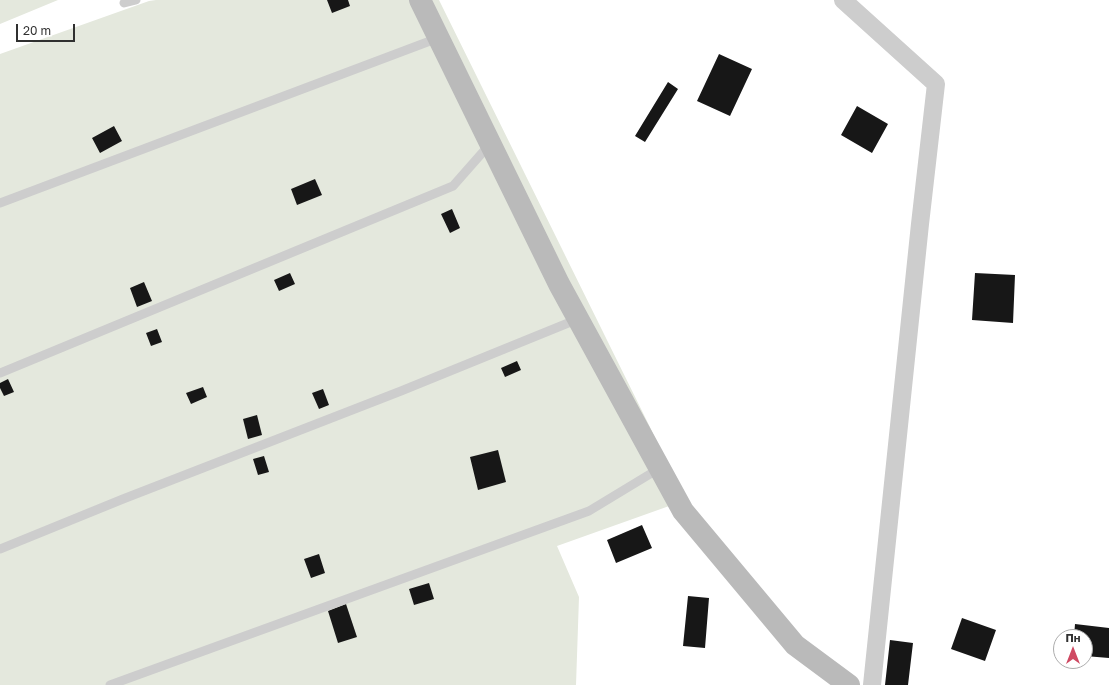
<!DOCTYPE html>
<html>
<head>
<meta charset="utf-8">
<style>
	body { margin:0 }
	#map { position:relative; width:1109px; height:685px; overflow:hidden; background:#fff; font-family:"Golos Text",sans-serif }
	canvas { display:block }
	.north { position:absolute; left:1053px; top:629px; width:40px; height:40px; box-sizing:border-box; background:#fff; border:1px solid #acacac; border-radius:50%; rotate:0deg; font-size:11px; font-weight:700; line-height:16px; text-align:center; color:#303030 }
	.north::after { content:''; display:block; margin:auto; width:14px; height:18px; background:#cf4962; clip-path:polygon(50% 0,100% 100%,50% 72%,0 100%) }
	.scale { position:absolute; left:16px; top:24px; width:59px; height:18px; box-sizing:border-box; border:2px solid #303030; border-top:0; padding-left:5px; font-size:12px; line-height:14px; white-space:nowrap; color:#303030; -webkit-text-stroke:3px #fff; paint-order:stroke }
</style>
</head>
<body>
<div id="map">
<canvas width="1109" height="685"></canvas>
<div class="north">Пн</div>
<div class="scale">20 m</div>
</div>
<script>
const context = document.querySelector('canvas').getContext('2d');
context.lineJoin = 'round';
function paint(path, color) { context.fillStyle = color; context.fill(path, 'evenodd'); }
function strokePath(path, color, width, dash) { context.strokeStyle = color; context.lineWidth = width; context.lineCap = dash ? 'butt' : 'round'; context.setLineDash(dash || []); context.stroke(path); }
paint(new Path2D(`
	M 0,0 L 58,0 L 0,24 Z
	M 156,0 L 439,0 L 686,500 L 557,546 L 579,597 L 576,685 L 0,685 L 0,54 L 149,1 Z`), '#e4e8dd');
paint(new Path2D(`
	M 327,0 L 348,0 L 350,6 L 332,13 Z
	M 719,54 L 752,69 L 730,116 L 697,101 Z
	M 668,82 L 678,89 L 645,142 L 635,136 Z
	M 857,106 L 888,124 L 872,153 L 841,135 Z
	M 114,126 L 122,141 L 100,153 L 92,138 Z
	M 315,179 L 322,195 L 297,205 L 291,189 Z
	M 452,209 L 460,228 L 450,233 L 441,214 Z
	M 290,273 L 295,284 L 279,291 L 274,280 Z
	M 975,273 L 1015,275 L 1013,323 L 972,320 Z
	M 144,282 L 152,301 L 137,307 L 130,288 Z
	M 157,329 L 162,342 L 151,346 L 146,333 Z
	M 517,361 L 521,370 L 505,377 L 501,368 Z
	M 8,379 L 14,392 L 4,396 L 0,388 L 0,383 Z
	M 203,387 L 207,397 L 191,404 L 186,393 Z
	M 323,389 L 329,405 L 319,409 L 312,393 Z
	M 257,415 L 262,435 L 248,439 L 243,419 Z
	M 498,450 L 506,482 L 478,490 L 470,457 Z
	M 264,456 L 269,472 L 258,475 L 253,459 Z
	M 642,525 L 652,548 L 616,563 L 607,540 Z
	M 319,554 L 325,573 L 311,578 L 304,559 Z
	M 429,583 L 434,599 L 414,605 L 409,589 Z
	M 688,596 L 709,598 L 705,648 L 683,646 Z
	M 346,604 L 357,637 L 338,643 L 328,611 Z
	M 962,618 L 996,630 L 985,661 L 951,649 Z
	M 1075,624 L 1109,628 L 1109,658 L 1085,656 L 1085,637 L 1074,637 Z
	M 890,640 L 913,643 L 908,685 L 885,685 Z`), '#171717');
strokePath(new Path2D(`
	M 124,3 L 136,0
	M 0,203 L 438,38
	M 0,373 L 453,186 L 490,144
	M 0,549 L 123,499 L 401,391 L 578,319
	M 110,685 L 589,511 L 660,468`), '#cdcdcd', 9);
strokePath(new Path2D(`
	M 843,0 L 936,84 L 920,224 L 872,685`), '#cdcdcd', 18);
strokePath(new Path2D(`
	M 420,0 L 559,284 L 683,511 L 795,645 L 849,685`), '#bababa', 22);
</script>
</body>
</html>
